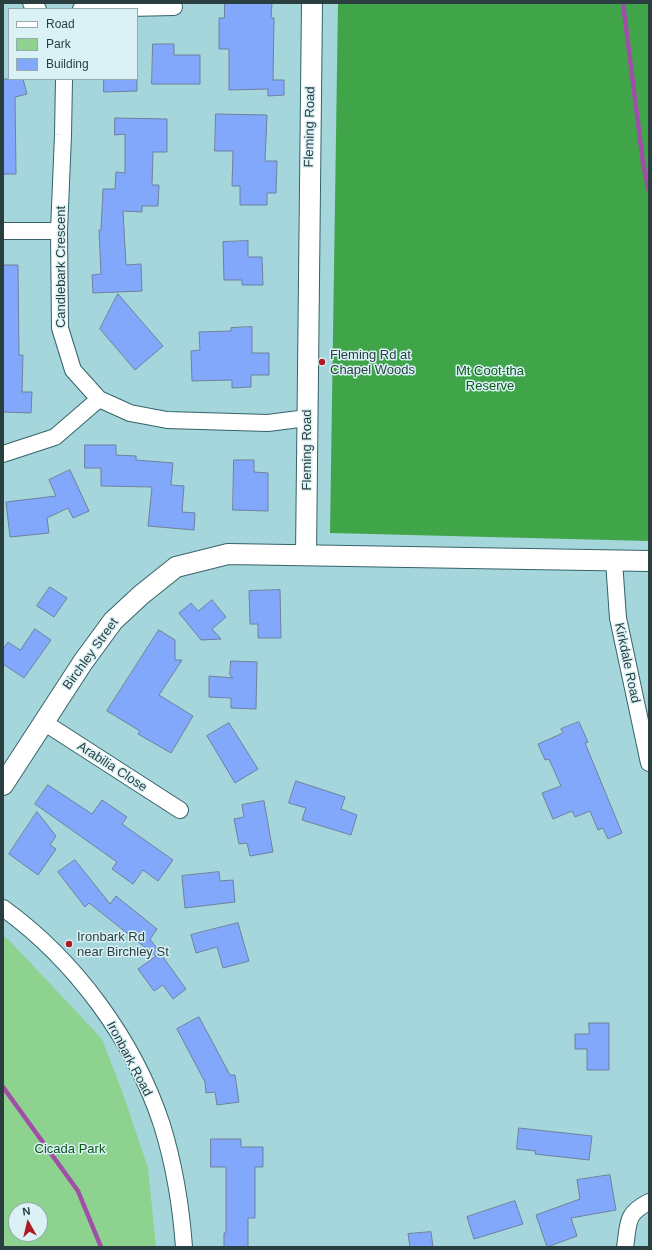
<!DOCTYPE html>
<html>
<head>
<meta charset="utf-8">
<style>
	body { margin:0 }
	#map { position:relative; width:652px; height:1250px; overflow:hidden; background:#a5d6dc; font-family:Helvetica,sans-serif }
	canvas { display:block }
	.frame { position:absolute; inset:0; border:4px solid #2a3e40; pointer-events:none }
	.legend { position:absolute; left:8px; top:8px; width:130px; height:72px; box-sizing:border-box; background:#daf2f5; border:1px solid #94aaad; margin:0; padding:5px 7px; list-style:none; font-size:12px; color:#2a3e40 }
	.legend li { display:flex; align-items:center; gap:8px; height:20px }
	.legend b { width:20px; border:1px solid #94aaad }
	.north { position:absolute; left:8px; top:1202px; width:40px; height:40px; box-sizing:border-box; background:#daf2f5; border:1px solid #94aaad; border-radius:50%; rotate:352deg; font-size:11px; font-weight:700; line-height:16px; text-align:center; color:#2a3e40 }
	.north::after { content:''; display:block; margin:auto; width:14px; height:18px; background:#ad1a23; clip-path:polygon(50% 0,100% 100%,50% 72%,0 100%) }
</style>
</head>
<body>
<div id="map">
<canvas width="652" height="1250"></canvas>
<div class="frame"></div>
<ul class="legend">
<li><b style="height:5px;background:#fff"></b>Road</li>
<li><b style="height:11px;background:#8dd28e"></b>Park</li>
<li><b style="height:11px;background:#82a8fb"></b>Building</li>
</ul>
<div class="north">N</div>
</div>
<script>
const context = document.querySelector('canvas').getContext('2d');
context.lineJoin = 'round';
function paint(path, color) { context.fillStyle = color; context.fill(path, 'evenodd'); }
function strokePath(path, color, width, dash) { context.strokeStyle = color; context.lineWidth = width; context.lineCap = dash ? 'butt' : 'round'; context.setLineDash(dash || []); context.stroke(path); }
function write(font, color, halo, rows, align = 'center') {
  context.font = font + ' Helvetica,sans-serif'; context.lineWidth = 3; context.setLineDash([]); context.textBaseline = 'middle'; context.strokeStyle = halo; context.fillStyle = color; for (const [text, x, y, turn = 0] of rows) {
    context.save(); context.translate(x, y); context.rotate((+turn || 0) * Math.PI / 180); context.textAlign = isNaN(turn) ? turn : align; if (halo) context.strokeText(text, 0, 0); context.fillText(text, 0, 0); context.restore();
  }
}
paint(new Path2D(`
	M 3,936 L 9,940 L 102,1039 L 122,1091 L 148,1168 L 156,1247 L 3,1247 ZM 16,1210 L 40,1210 L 40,1234 L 16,1234 Z`), '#8dd28e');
paint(new Path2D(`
	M 338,3 L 649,3 L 649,541 L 330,533 Z`), '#40a549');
strokePath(new Path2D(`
	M 623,3 L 643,163 L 649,191
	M 3,1087 L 78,1191 L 101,1247`), '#a24ea8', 4.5);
const building = new Path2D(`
	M 225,3 L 272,3 L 271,18 L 274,18 L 273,80 L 284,80 L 284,95 L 268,96 L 268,89 L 229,90 L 229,49 L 219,49 L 219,18 L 224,18 Z
	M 153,44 L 174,44 L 174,55 L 200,55 L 200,84 L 152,84 Z
	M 3,79 L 23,79 L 27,94 L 15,97 L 16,174 L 3,174 Z
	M 104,79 L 137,79 L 137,91 L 104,92 Z
	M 216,114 L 267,115 L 265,161 L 277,161 L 276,193 L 267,193 L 267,205 L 240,205 L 240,186 L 232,186 L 233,151 L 215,151 Z
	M 115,118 L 167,119 L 167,152 L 153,152 L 152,185 L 159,185 L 158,206 L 142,206 L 142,212 L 123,211 L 126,265 L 141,264 L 142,291 L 93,293 L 92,275 L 101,274 L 99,230 L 101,230 L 103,189 L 115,189 L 116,172 L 125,173 L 125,134 L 115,135 Z
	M 248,241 L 248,257 L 262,257 L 263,285 L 242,285 L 242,280 L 224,280 L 223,242 Z
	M 3,265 L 18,265 L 19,355 L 23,355 L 22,392 L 32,392 L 31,413 L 3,412 Z
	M 118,294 L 163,346 L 135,370 L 100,329 Z
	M 252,327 L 252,353 L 269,353 L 269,375 L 251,375 L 251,387 L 232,388 L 232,380 L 192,381 L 191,351 L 200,350 L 199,332 L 231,331 L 231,328 Z
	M 85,445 L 116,445 L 116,455 L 136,456 L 136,460 L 173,463 L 171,485 L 184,486 L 182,512 L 195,513 L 194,530 L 148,526 L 152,487 L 101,486 L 101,468 L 85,468 Z
	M 234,460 L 254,460 L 254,472 L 268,473 L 268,511 L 233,510 Z
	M 70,470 L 89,511 L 73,518 L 68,508 L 47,518 L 49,533 L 10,537 L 6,502 L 56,496 L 49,480 Z
	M 50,587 L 67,598 L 54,617 L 37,606 Z
	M 280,590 L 281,638 L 258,638 L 258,624 L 250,624 L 249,591 Z
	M 212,600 L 226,617 L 212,629 L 221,639 L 201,640 L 179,613 L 191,603 L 198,611 Z
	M 35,629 L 51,640 L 24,678 L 3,664 L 3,649 L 8,642 L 20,650 Z
	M 159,630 L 175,640 L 175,660 L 182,660 L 159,695 L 193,716 L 171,753 L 138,734 L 140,731 L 107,711 Z
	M 231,661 L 257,662 L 256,709 L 231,708 L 231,698 L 209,697 L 209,676 L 233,678 L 230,675 Z
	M 579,722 L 588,742 L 585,743 L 622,833 L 608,839 L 603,828 L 598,830 L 590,811 L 575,817 L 572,811 L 553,819 L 542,793 L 561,786 L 549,759 L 545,760 L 538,744 L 563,733 L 561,729 Z
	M 229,723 L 258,769 L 235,783 L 207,736 Z
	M 296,781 L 345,797 L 341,809 L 357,815 L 351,835 L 302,820 L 306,808 L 289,803 Z
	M 48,785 L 92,814 L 102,800 L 127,817 L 122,824 L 173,860 L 158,881 L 143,870 L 133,884 L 112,869 L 117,862 L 35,804 Z
	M 264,801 L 273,852 L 250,856 L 247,843 L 239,844 L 234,819 L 244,817 L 242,805 Z
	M 37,812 L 56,836 L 50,845 L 56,849 L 38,875 L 9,854 Z
	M 75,860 L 110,904 L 116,896 L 157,929 L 150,939 L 186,989 L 173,999 L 163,985 L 154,991 L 138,969 L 156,956 L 89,903 L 85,907 L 58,872 Z
	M 219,872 L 220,881 L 233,880 L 235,902 L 185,908 L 182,876 Z
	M 238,923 L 249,961 L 223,968 L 217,947 L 196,953 L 191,935 Z
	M 199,1017 L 230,1075 L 235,1075 L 239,1102 L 217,1105 L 215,1092 L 206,1093 L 205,1082 L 177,1029 Z
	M 589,1023 L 609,1023 L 609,1070 L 587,1070 L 587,1049 L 575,1049 L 575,1034 L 589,1034 Z
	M 519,1128 L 592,1136 L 589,1160 L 535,1154 L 536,1151 L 517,1149 Z
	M 211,1139 L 241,1139 L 241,1147 L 263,1147 L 263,1167 L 255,1167 L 255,1218 L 248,1218 L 248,1247 L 224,1247 L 224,1233 L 226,1233 L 226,1167 L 211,1167 Z
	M 610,1175 L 616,1210 L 571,1218 L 577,1236 L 547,1247 L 536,1215 L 580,1199 L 577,1180 Z
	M 515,1201 L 523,1224 L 474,1239 L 467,1217 Z
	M 431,1232 L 433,1247 L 410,1247 L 408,1234 Z`);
paint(building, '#82a8fb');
strokePath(building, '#707f9e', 1);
const minor = new Path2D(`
	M 31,3 L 38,9
	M 81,9 L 174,7
	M 64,79 L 63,135 L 59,231 L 60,328 L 73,370 L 99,399 L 130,413 L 167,420 L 268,423 L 307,418
	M 3,231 L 59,231
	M 3,454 L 55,437 L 99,399
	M 614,561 L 618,618 L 649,763
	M 45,723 L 180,810
	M 3,908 C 75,960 134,1040 162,1125 C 174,1164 181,1206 184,1247
	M 625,1247 C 629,1223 625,1214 649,1202`);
const tertiary = new Path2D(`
	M 306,555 L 312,3
	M 3,785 L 83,662 L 113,621 L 141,595 L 176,567 L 228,554 L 649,561`);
strokePath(minor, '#356369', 18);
strokePath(tertiary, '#356369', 22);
strokePath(minor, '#fff', 16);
strokePath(tertiary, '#fff', 20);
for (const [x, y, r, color] of [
	[322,362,4,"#ad1a23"],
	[69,944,4,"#ad1a23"]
]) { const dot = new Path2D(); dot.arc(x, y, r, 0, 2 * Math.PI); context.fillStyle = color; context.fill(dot); strokePath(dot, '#daf2f5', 1.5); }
write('13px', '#2a3e40', '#daf2f5', [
	["Fleming Road",310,127,-89],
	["Candlebark Crescent",61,267,-90],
	["Fleming Road",307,450,-90],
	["Birchley Street",91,654,-54],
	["Kirkdale Road",627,663,78],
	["Arabilia Close",112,767,33],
	["Ironbark Road",129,1059,62]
]);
write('13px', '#2a3e40', '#daf2f5', [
	["Fleming Rd at",330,355],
	["Chapel Woods",330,370],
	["Ironbark Rd",77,937],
	["near Birchley St",77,952]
], 'left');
write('13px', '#0f5619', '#daf2f5', [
	["Mt Coot-tha",490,371],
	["Reserve",490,386],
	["Cicada Park",70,1149]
]);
</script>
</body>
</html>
